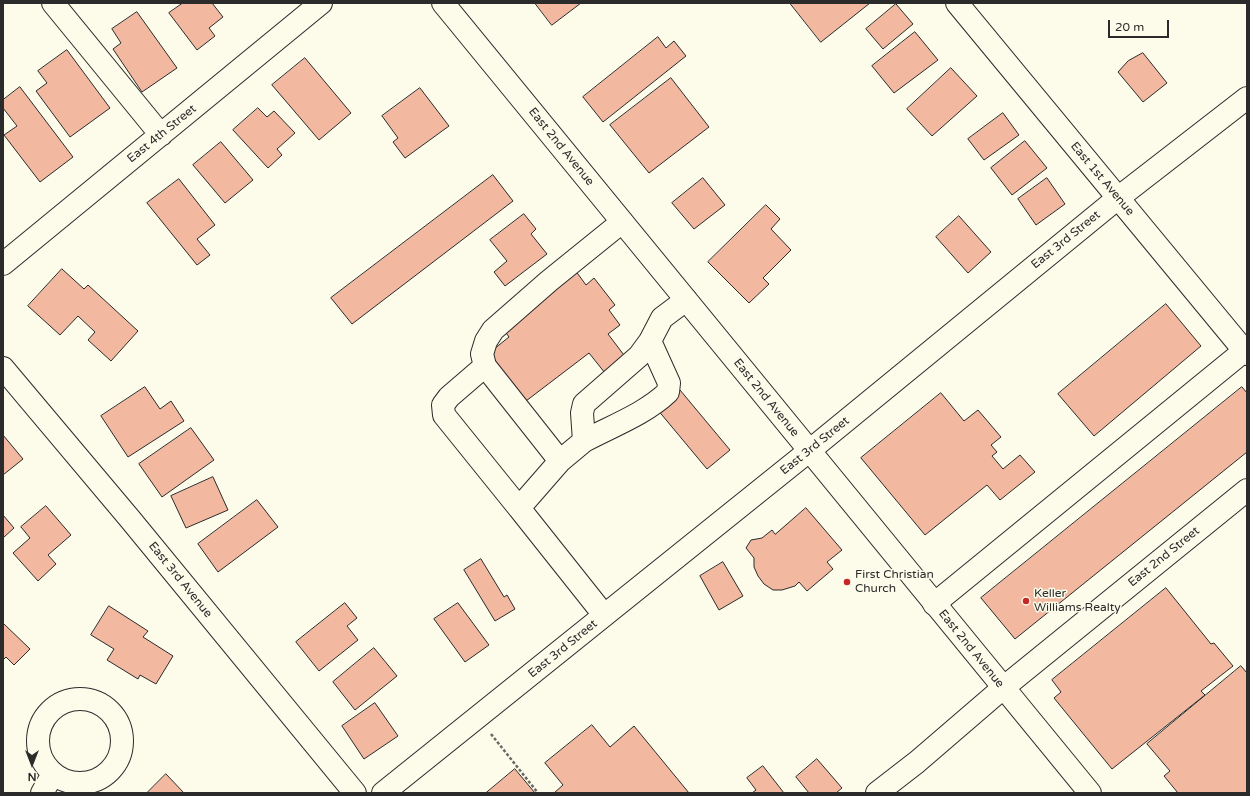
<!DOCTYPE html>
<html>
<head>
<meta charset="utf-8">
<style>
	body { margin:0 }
	#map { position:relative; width:1250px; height:796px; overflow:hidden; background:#fdfbea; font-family:"Varela Round",sans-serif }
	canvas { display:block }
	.frame { position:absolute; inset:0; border:4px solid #2b2b2b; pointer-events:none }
	.north { position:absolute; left:12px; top:744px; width:40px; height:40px; -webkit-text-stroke:3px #fdfbea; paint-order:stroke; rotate:180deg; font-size:11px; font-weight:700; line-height:16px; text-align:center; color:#2b2b2b }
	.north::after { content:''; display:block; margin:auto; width:14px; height:18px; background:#2b2b2b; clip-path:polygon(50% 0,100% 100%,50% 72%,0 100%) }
	.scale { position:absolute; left:1108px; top:20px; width:61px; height:18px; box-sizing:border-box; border:2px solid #2b2b2b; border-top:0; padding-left:5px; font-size:12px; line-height:14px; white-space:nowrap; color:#2b2b2b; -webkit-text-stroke:3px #fdfbea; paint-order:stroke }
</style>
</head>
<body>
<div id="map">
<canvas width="1250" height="796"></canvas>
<div class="frame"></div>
<div class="north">N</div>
<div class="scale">20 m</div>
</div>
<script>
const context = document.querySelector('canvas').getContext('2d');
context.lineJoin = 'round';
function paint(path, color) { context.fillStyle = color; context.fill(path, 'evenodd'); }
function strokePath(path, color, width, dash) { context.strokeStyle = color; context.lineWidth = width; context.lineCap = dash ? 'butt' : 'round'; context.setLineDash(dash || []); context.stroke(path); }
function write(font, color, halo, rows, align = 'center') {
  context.font = font + ' "Varela Round",sans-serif'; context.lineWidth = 3; context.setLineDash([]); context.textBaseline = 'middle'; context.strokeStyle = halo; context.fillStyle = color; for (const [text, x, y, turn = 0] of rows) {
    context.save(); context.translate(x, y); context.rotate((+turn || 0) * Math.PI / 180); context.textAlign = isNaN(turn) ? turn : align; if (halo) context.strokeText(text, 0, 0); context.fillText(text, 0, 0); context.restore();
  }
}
const building = new Path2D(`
	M 183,3 L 212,3 L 223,17 L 209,28 L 215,36 L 197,50 L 169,13 Z
	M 535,3 L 581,3 L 552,25 Z
	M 790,3 L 870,3 L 821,42 Z
	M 896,4 L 913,24 L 883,49 L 866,29 Z
	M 137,12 L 177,68 L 142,92 L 113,49 L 121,43 L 112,29 Z
	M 915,32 L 938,60 L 894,93 L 872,66 Z
	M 658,37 L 666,48 L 674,41 L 686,56 L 603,122 L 583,97 Z
	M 67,50 L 110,108 L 70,137 L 36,91 L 47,83 L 38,71 Z
	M 1143,53 L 1167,83 L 1143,102 L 1118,72 L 1128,61 Z
	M 305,58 L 351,113 L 319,140 L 272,85 Z
	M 951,68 L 977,96 L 932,136 L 907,109 Z
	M 671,78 L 709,127 L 649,173 L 610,125 Z
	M 20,87 L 73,157 L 40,182 L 4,135 L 17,126 L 3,108 L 3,100 Z
	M 420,88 L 449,126 L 405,158 L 393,142 L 398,138 L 382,116 Z
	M 258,108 L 267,117 L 274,111 L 295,133 L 277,149 L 282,155 L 268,168 L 233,130 Z
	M 1003,113 L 1019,135 L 984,160 L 968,139 Z
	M 1025,141 L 1047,168 L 1012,195 L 991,168 Z
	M 221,142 L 253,180 L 225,203 L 193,165 Z
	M 493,175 L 513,201 L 352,324 L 331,298 Z
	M 703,178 L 725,205 L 694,229 L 672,203 Z
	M 1047,178 L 1065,204 L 1036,225 L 1018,199 Z
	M 179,179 L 215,225 L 197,239 L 210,255 L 197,265 L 147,203 Z
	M 766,205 L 780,219 L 771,229 L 791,250 L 763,278 L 769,284 L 749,303 L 708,262 Z
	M 524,214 L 536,229 L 531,234 L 547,254 L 505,286 L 494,272 L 507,261 L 490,240 Z
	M 959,216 L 991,252 L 968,273 L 936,237 Z
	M 62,269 L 84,289 L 88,285 L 138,331 L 111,361 L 88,340 L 95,332 L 78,316 L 60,335 L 28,306 Z
	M 575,270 L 586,285 L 594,278 L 615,305 L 609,310 L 620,325 L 608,334 L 630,363 L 609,378 L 589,353 L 526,401 L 489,353 L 509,337 L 501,326 Z
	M 1166,304 L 1201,346 L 1094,436 L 1058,394 Z
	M 145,387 L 160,409 L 171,401 L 184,421 L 128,457 L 101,416 Z
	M 1242,387 L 1247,393 L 1247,452 L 1015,639 L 981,598 Z
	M 680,390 L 730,450 L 707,469 L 657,409 Z
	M 941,393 L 964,421 L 978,410 L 1001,437 L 991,445 L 997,452 L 992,456 L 1003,469 L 1020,455 L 1035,472 L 1000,500 L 987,485 L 925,535 L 861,458 Z
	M 191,428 L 214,460 L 162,497 L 139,464 Z
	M 3,435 L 23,459 L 3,475 Z
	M 213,477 L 228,510 L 186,528 L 171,496 Z
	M 257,500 L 278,527 L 218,572 L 198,544 Z
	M 46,506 L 71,535 L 48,555 L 56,564 L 38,581 L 13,553 L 30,538 L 21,527 Z
	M 806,508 L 842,550 L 827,562 L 833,569 L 807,591 L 799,582 L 795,586 L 782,590 L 773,590 L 764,584 L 758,576 L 754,567 L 754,558 L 746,548 L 751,540 L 762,538 L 772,530 L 775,534 Z
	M 3,515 L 14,528 L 3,538 Z
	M 481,559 L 504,597 L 507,595 L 515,609 L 495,621 L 464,570 Z
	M 723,562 L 743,596 L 719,610 L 700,576 Z
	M 1166,588 L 1211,644 L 1214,643 L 1233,666 L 1201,691 L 1205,695 L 1112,769 L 1054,698 L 1061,692 L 1052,680 Z
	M 345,603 L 357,618 L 347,626 L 358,640 L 319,671 L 296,642 Z
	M 458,603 L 489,645 L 465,662 L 434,619 Z
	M 109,606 L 148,631 L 143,637 L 173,656 L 156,684 L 140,675 L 138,679 L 107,660 L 114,649 L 91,635 Z
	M 3,623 L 30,649 L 14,665 L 6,657 L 3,660 Z
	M 374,648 L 397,676 L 355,710 L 333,682 Z
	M 1241,666 L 1247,673 L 1247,793 L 1178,793 L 1164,776 L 1170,771 L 1147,744 Z
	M 375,703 L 398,736 L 364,759 L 342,726 Z
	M 592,725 L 610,747 L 634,726 L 689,793 L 554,793 L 563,785 L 545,763 Z
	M 817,759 L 842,788 L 836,793 L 809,793 L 796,777 Z
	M 763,766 L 784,793 L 752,793 L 756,790 L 747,778 Z
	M 515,769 L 535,793 L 486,793 Z
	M 166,774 L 184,793 L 147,793 Z`);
paint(building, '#f2b8a0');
strokePath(building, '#2b2b2b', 1);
const minor = new Path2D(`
	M 53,3 L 161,135
	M 957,3 L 1247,354
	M 3,264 L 321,3
	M 485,366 L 449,397 L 443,405 L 444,415 L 519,508
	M 3,368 L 130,519 L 355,793
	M 584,441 C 612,426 645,414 668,392 L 669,383 L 650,341
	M 560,461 L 584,441 L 582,413 L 584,404 L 639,356 L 650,341 L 662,318 L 686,300
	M 934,604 L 1244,351
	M 604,615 L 519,508 L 560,461 L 485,366 L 482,354 L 486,341 L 493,330 L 549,281 L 622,222
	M38 741a42 42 0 1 1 84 0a42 42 0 1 1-84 0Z
	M 42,793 L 53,774
	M 383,793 L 809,451 L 1118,198 L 1247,98
	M 877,793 L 917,762 L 1003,688 L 1247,490`);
const major = new Path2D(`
	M 443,3 L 1090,793`);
strokePath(minor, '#2b2b2b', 24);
strokePath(major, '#2b2b2b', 24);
strokePath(new Path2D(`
	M 491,734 L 538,793`), '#6a6964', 2.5, [3, 2]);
strokePath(minor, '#fdfbea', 22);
strokePath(major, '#fdfbea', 22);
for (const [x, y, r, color] of [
	[847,582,4,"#c62828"],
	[1026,601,4,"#c62828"]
]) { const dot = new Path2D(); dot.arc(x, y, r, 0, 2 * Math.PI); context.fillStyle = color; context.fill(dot); strokePath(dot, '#fdfbea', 1.5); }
write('12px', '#2b2b2b', '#fdfbea', [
	["East 4th Street",162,134,-39],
	["East 2nd Avenue",561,147,51],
	["East 1st Avenue",1102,179,50],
	["East 3rd Street",1066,240,-39],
	["East 2nd Avenue",766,398,51],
	["East 3rd Street",815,446,-39],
	["East 2nd Street",1164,557,-39],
	["East 3rd Avenue",180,580,51],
	["East 3rd Street",563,649,-39],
	["East 2nd Avenue",971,649,51]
]);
write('12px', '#2b2b2b', '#fdfbea', [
	["First Christian",855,575],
	["Church",855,589],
	["Keller",1034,594],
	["Williams Realty",1034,608]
], 'left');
</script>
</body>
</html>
